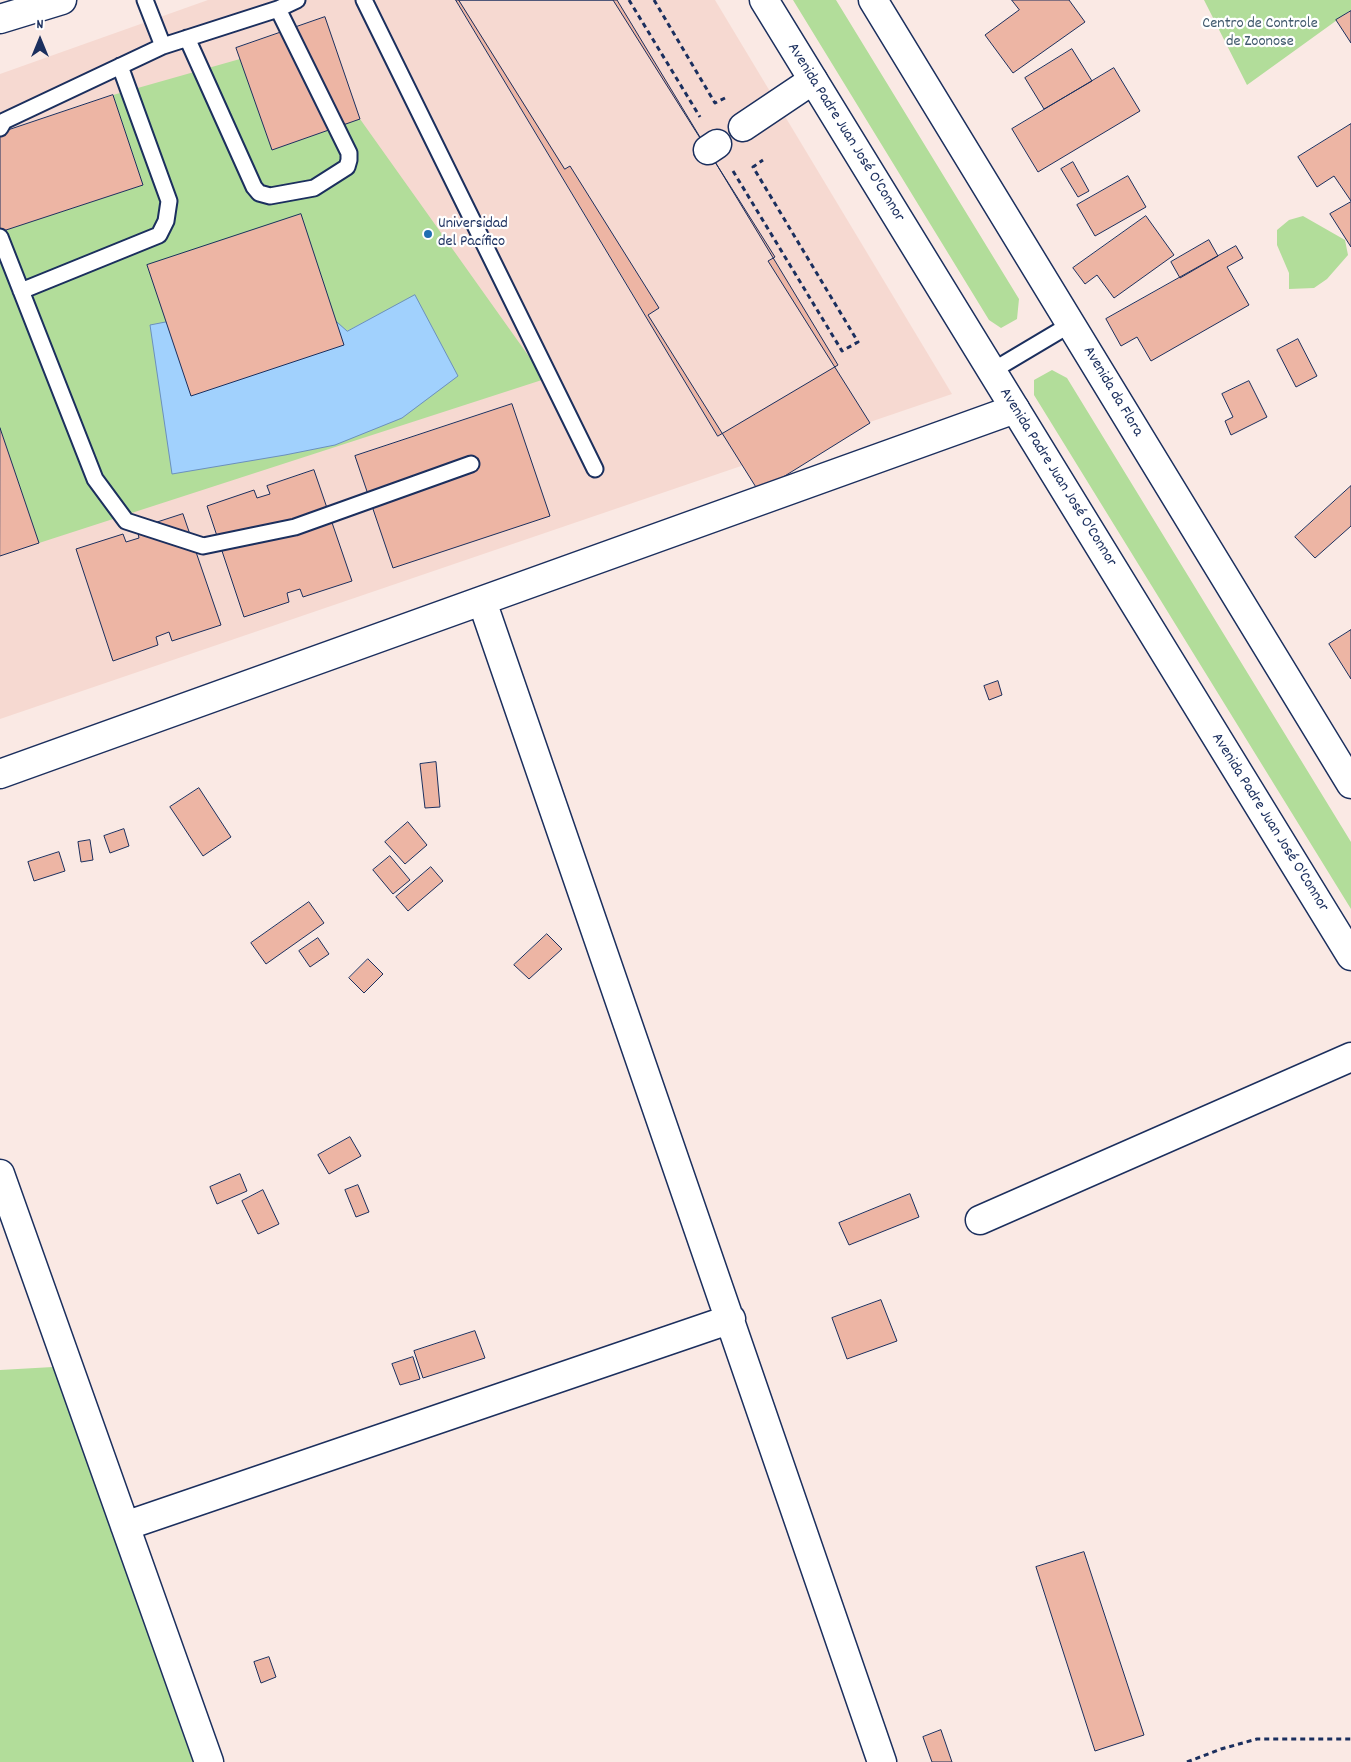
<!DOCTYPE html>
<html>
<head>
<meta charset="utf-8">
<style>
	body { margin:0 }
	#map { position:relative; width:1351px; height:1762px; overflow:hidden; background:#fae9e4; font-family:Dekko,sans-serif }
	canvas { display:block }
	.north { position:absolute; left:15px; top:15px; width:50px; height:50px; -webkit-text-stroke:4px #fff; paint-order:stroke; rotate:0deg; font-size:14px; font-weight:700; line-height:20px; text-align:center; color:#1b2f5e }
	.north::after { content:''; display:block; margin:auto; width:18px; height:22px; background:#1b2f5e; clip-path:polygon(50% 0,100% 100%,50% 72%,0 100%) }
</style>
</head>
<body>
<div id="map">
<canvas width="1351" height="1762"></canvas>
<div class="north">N</div>
</div>
<script>
const context = document.querySelector('canvas').getContext('2d');
context.lineJoin = 'round';
function paint(path, color) { context.fillStyle = color; context.fill(path, 'evenodd'); }
function strokePath(path, color, width, dash) { context.strokeStyle = color; context.lineWidth = width; context.lineCap = dash ? 'butt' : 'round'; context.setLineDash(dash || []); context.stroke(path); }
function write(font, color, halo, rows, align = 'center') {
  context.font = font + ' Dekko,sans-serif'; context.lineWidth = 4.5; context.setLineDash([]); context.textBaseline = 'middle'; context.strokeStyle = halo; context.fillStyle = color; for (const [text, x, y, turn = 0] of rows) {
    context.save(); context.translate(x, y); context.rotate((+turn || 0) * Math.PI / 180); context.textAlign = isNaN(turn) ? turn : align; if (halo) context.strokeText(text, 0, 0); context.fillText(text, 0, 0); context.restore();
  }
}
paint(new Path2D(`
	M 208,0 L 715,0 L 952,394 L 0,719 L 0,74 Z`), '#f6d9d1');
paint(new Path2D(`
	M 793,0 L 836,0 L 1019,299 L 1017,319 L 1001,328 L 989,320 Z
	M 1204,0 L 1351,0 L 1351,10 L 1247,85 Z
	M 240,59 L 272,150 L 360,119 L 545,379 L 39,543 L 0,428 L 0,232 L 143,185 L 113,95 Z
	M 1303,216 L 1345,240 L 1348,255 L 1327,279 L 1314,288 L 1289,289 L 1289,273 L 1277,245 L 1277,230 L 1289,220 Z
	M 1052,370 L 1067,378 L 1351,842 L 1351,909 L 1034,395 L 1034,380 Z
	M 53,1367 L 193,1762 L 0,1762 L 0,1370 Z`), '#b2dd9a');
const water = new Path2D(`
	M 415,295 L 458,376 L 402,418 L 335,445 L 285,455 L 172,474 L 150,325 L 263,303 L 329,315 L 347,331 Z`);
paint(water, '#a1d1fd');
strokePath(water, '#6b90bd', 1);
const building = new Path2D(`
	M 456,0 L 617,0 L 838,365 L 718,436 Z
	M 459,0 L 613,0 L 775,257 L 768,261 L 870,423 L 759,492 L 648,315 L 659,308 L 570,166 L 565,169 Z
	M 1012,0 L 1069,0 L 1085,22 L 1013,73 L 985,35 L 1019,10 Z
	M 1351,11 L 1351,43 L 1336,20 Z
	M 325,17 L 360,119 L 272,150 L 236,48 Z
	M 1072,49 L 1092,81 L 1044,109 L 1025,78 Z
	M 1114,68 L 1140,111 L 1038,172 L 1012,129 Z
	M 113,95 L 143,185 L 0,232 L 0,133 Z
	M 1351,124 L 1351,201 L 1334,176 L 1317,187 L 1298,157 Z
	M 1073,162 L 1089,191 L 1078,197 L 1061,169 Z
	M 1128,176 L 1146,207 L 1095,236 L 1077,205 Z
	M 1351,202 L 1351,247 L 1330,214 Z
	M 301,214 L 344,345 L 191,396 L 147,265 Z
	M 1146,216 L 1174,255 L 1114,298 L 1097,275 L 1085,284 L 1073,268 Z
	M 1209,240 L 1218,256 L 1180,278 L 1171,262 Z
	M 1236,246 L 1243,258 L 1227,267 L 1249,305 L 1151,361 L 1137,337 L 1121,346 L 1106,319 Z
	M 1298,339 L 1317,376 L 1296,387 L 1277,350 Z
	M 1249,381 L 1267,417 L 1231,435 L 1225,421 L 1233,417 L 1222,394 Z
	M 512,404 L 550,516 L 393,568 L 355,456 Z
	M 0,428 L 39,543 L 0,556 Z
	M 314,470 L 352,581 L 303,597 L 300,589 L 287,593 L 289,602 L 244,617 L 207,506 L 254,490 L 257,498 L 270,494 L 267,486 Z
	M 1351,486 L 1351,526 L 1315,558 L 1295,537 Z
	M 183,514 L 221,625 L 172,641 L 169,632 L 156,637 L 158,645 L 113,661 L 76,549 L 123,534 L 126,542 L 139,538 L 137,529 Z
	M 1351,630 L 1351,679 L 1329,644 Z
	M 998,681 L 1002,695 L 989,700 L 984,686 Z
	M 436,762 L 440,807 L 425,808 L 420,764 Z
	M 199,788 L 231,837 L 203,856 L 170,807 Z
	M 408,822 L 427,845 L 405,864 L 385,842 Z
	M 124,829 L 129,846 L 110,853 L 104,836 Z
	M 90,840 L 93,860 L 81,862 L 78,842 Z
	M 59,852 L 65,871 L 34,881 L 28,862 Z
	M 390,856 L 410,880 L 393,894 L 373,870 Z
	M 431,867 L 443,881 L 408,911 L 396,897 Z
	M 309,902 L 324,923 L 266,964 L 251,943 Z
	M 547,934 L 562,949 L 529,979 L 514,965 Z
	M 318,938 L 329,954 L 310,967 L 299,951 Z
	M 368,959 L 383,974 L 364,993 L 349,978 Z
	M 350,1137 L 361,1156 L 329,1174 L 318,1155 Z
	M 240,1174 L 247,1191 L 217,1204 L 210,1187 Z
	M 358,1185 L 369,1212 L 356,1217 L 345,1190 Z
	M 263,1190 L 279,1224 L 258,1234 L 242,1201 Z
	M 910,1194 L 919,1217 L 849,1245 L 839,1223 Z
	M 881,1300 L 897,1341 L 847,1359 L 832,1318 Z
	M 475,1331 L 485,1358 L 423,1378 L 414,1351 Z
	M 413,1357 L 420,1379 L 400,1385 L 392,1364 Z
	M 1084,1552 L 1144,1735 L 1095,1751 L 1036,1567 Z
	M 269,1657 L 276,1677 L 261,1683 L 254,1662 Z
	M 941,1730 L 952,1762 L 932,1762 L 923,1737 Z`);
paint(building, '#edb5a4');
strokePath(building, '#1b2f5e', 1);
const lane = new Path2D(`
	M 145,0 L 163,46 L 278,9 L 297,0
	M 364,0 L 595,469
	M 187,38 L 254,187 L 259,193 L 270,196 L 314,188 L 347,167 L 349,160 L 349,153 L 278,9
	M 0,128 L 4,121 L 163,46
	M 0,237 L 95,479 L 126,521 L 203,546 L 295,527 L 471,464
	M 21,291 L 159,235 L 166,221 L 169,201 L 120,66
	M 992,371 L 1071,324`);
const street = new Path2D(`
	M 0,19 L 62,0
	M 743,127 L 813,80
	M 708,150 L 717,144
	M 482,601 L 882,1762
	M 0,774 L 1015,409
	M 0,1174 L 209,1762
	M 980,1220 L 1351,1057
	M 125,1526 L 731,1319`);
const secondary = new Path2D(`
	M 764,0 L 1351,956`);
const primary = new Path2D(`
	M 873,0 L 1351,784`);
strokePath(lane, '#1b2f5e', 19);
strokePath(street, '#1b2f5e', 31);
strokePath(secondary, '#1b2f5e', 31);
strokePath(primary, '#1b2f5e', 31);
strokePath(new Path2D(`
	M 629,0 L 700,117
	M 654,0 L 715,103 L 725,98
	M 733,171 L 842,351 L 858,342 L 753,167 L 763,160
	M 1187,1762 L 1221,1749 L 1257,1739 L 1351,1739`), '#1b2f5e', 3, [5, 4]);
strokePath(lane, '#fff', 15);
strokePath(street, '#fff', 28);
strokePath(secondary, '#fff', 28);
strokePath(primary, '#fff', 28);
for (const [x, y, r, color] of [
	[428,234,5,"#1f6fb2"]
]) { const dot = new Path2D(); dot.arc(x, y, r, 0, 2 * Math.PI); context.fillStyle = color; context.fill(dot); strokePath(dot, '#fff', 2); }
write('16px', '#415a6d', '#fff', [
	["Centro de Controle",1260,25],
	["de Zoonose",1260,43]
]);
write('16px', '#1b2f5e', '#fff', [
	["Avenida Padre Juan José O'Connor",845,133,58],
	["Avenida da Flora",1112,392,59],
	["Avenida Padre Juan José O'Connor",1057,478,58],
	["Avenida Padre Juan José O'Connor",1269,823,58]
]);
write('16px', '#1b2f5e', '#fff', [
	["Universidad",438,225],
	["del Pacífico",438,243]
], 'left');
</script>
</body>
</html>
